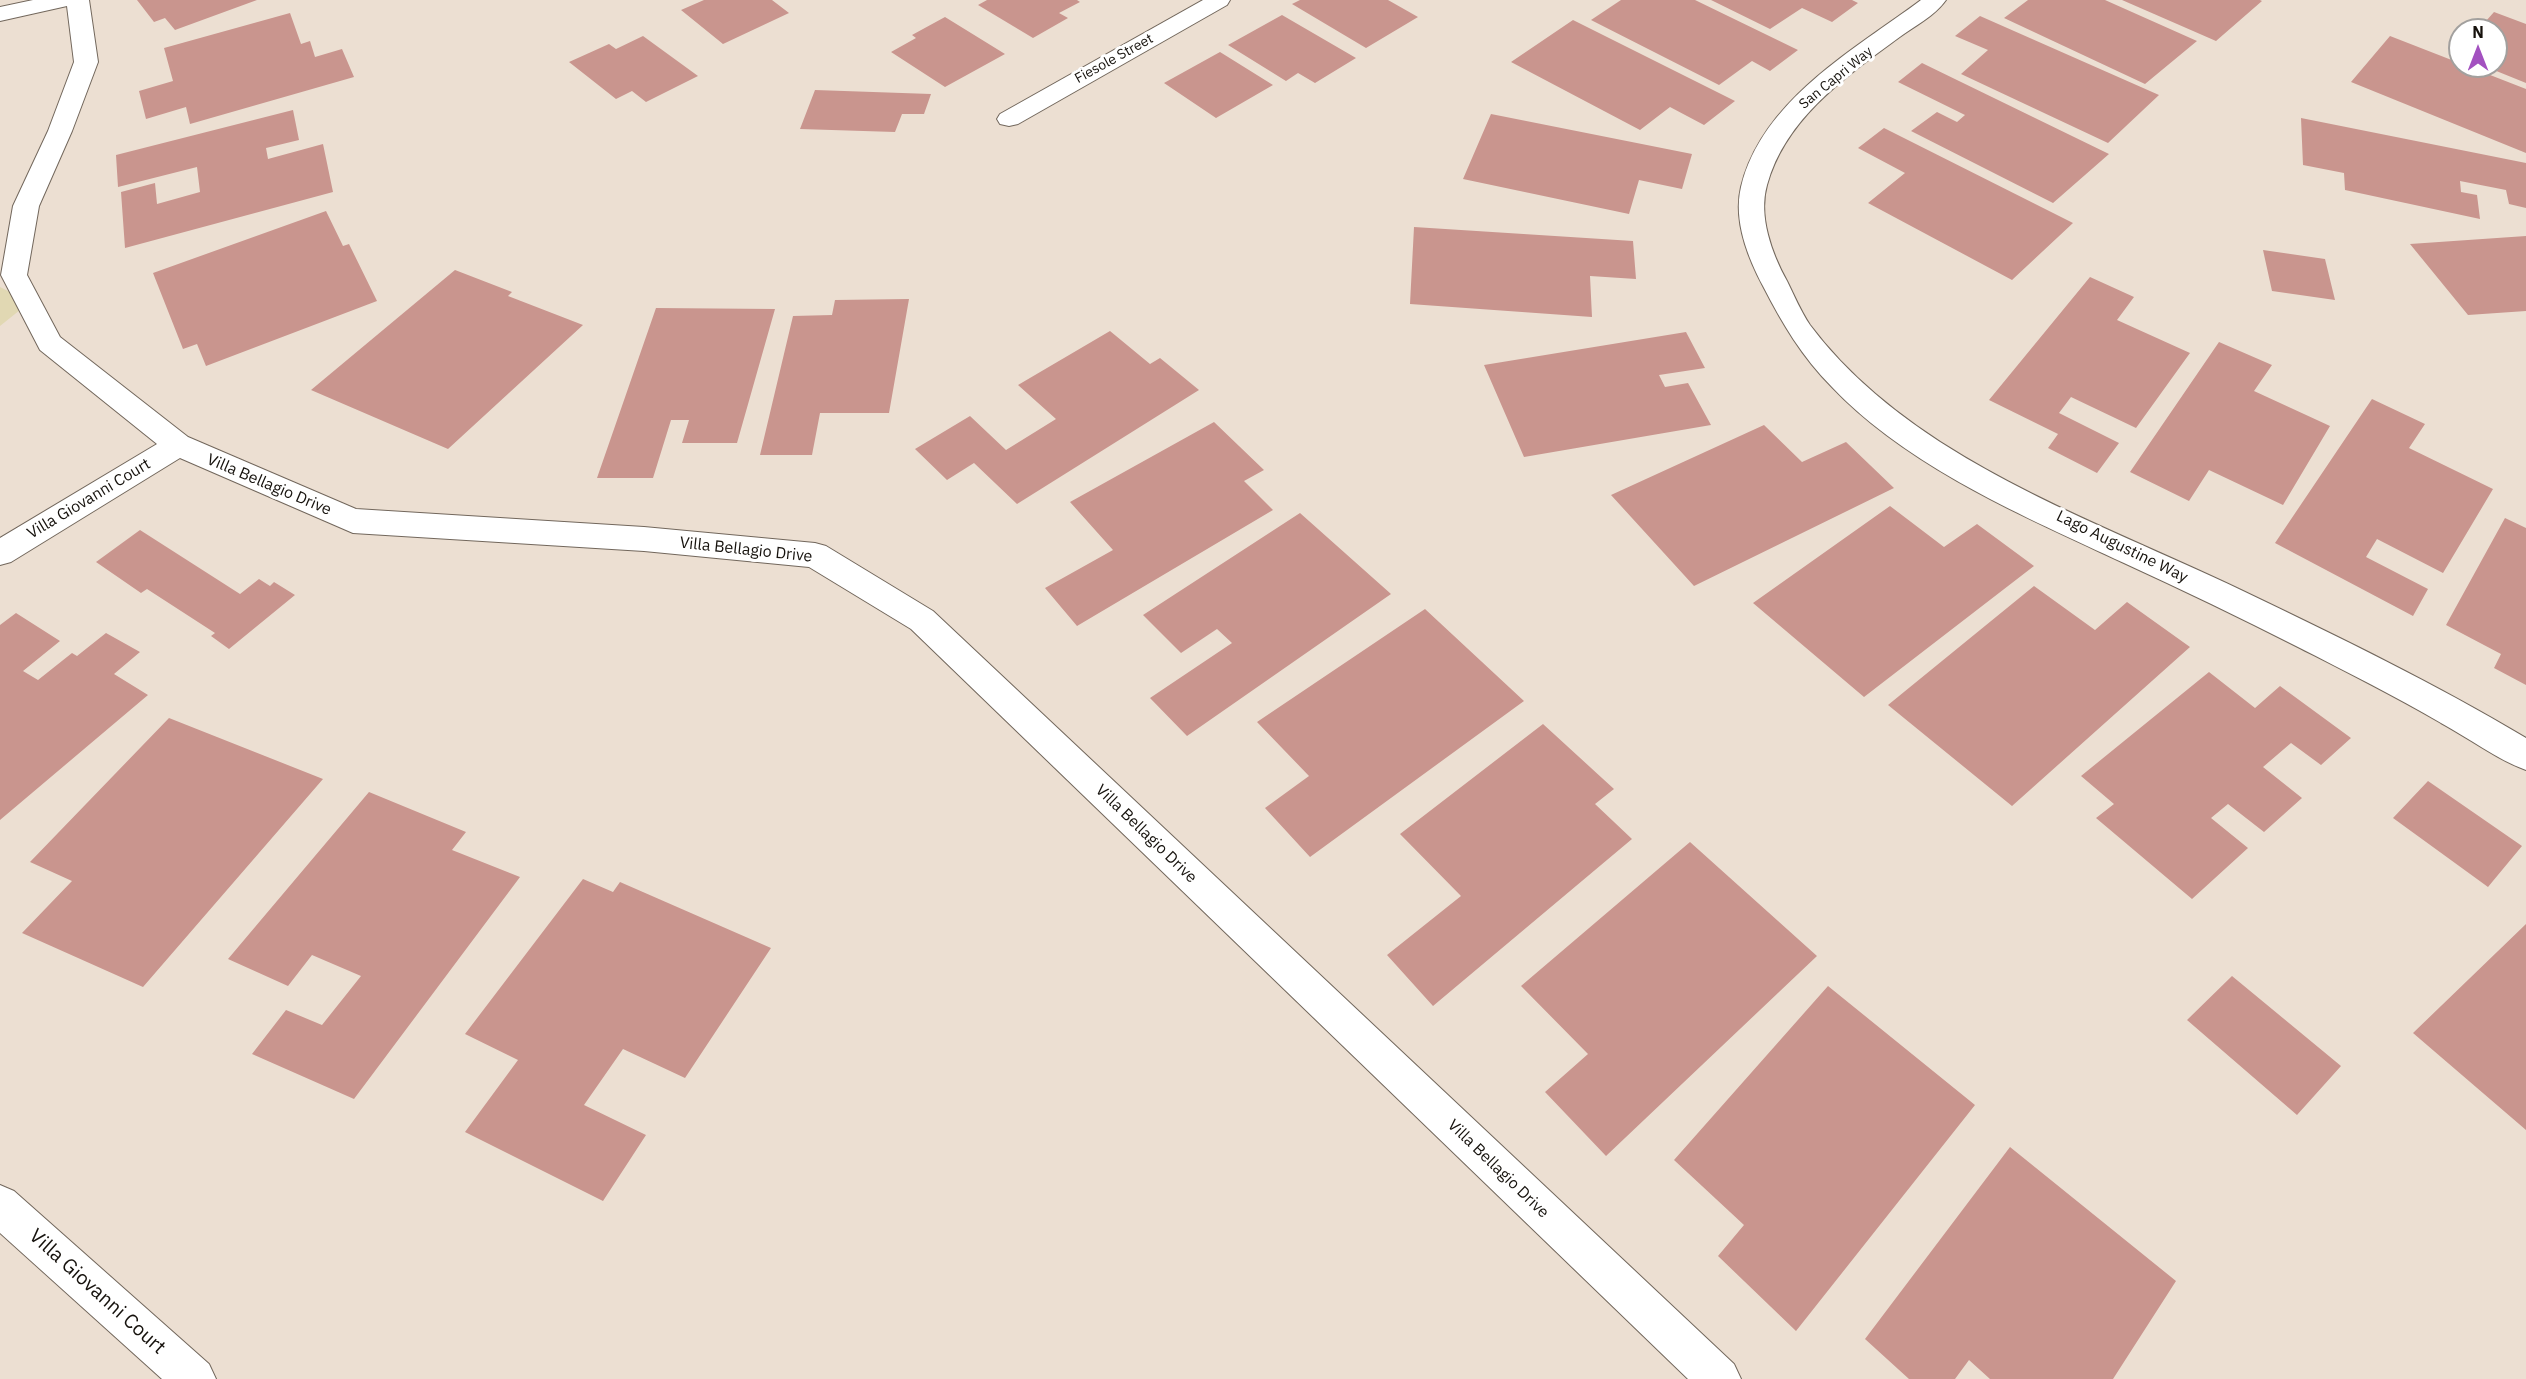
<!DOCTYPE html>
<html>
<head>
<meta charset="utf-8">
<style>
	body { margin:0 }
	#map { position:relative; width:2526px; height:1379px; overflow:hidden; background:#ecdfd2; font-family:"IBM Plex Sans",sans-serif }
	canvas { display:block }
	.north { position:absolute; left:2448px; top:18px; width:60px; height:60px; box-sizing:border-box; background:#fff; border:2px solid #a2a09e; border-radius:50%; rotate:0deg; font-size:16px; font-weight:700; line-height:24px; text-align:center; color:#16120d }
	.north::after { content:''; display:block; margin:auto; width:21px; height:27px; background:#a351c0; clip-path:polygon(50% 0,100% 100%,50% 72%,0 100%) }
</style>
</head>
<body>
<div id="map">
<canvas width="2526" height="1379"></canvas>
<div class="north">N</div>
</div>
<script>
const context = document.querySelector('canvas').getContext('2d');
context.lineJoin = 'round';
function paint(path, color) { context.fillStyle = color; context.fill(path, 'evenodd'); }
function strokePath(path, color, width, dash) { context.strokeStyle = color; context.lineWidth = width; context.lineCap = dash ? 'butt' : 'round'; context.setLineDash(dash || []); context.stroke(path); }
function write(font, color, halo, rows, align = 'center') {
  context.font = font + ' "IBM Plex Sans",sans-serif'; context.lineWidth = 6; context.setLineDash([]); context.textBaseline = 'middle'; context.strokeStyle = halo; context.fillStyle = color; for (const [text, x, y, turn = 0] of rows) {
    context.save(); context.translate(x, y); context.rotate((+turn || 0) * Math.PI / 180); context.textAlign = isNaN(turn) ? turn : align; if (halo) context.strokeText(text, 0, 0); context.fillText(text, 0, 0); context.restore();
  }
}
paint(new Path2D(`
	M 0,287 L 30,302 L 0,326 Z`), '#e1d8b3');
paint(new Path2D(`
	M 137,0 L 257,0 L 175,30 L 165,18 L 154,22 Z
	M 704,0 L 772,0 L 789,13 L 723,44 L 681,10 Z
	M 987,0 L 1077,0 L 1080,2 L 1059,13 L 1068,18 L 1033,38 L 978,5 Z
	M 1300,0 L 1388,0 L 1418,17 L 1366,48 L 1292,4 Z
	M 1621,0 L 1695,0 L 1798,50 L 1770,71 L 1752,61 L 1719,85 L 1591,20 Z
	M 1711,0 L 1852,0 L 1858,3 L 1832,22 L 1802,8 L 1770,29 Z
	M 2028,0 L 2105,0 L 2197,41 L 2145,84 L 2004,18 Z
	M 2122,0 L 2260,0 L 2262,1 L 2216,41 Z
	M 2494,12 L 2526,24 L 2526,83 L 2484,66 L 2496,66 L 2496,30 L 2478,30 Z
	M 290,13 L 301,44 L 310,41 L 315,57 L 342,49 L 354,77 L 190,124 L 186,107 L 146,119 L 139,91 L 173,81 L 164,48 Z
	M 1282,15 L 1356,58 L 1315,83 L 1298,73 L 1286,81 L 1228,45 Z
	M 1980,16 L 2159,95 L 2108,143 L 1961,74 L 1988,50 L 1955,36 Z
	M 945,17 L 1005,54 L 945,87 L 891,52 L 916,38 L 912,35 Z
	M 1573,20 L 1735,101 L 1704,125 L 1670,107 L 1640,130 L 1511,62 Z
	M 643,36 L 698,76 L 646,102 L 632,91 L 616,99 L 569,62 L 609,44 L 616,49 Z
	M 2390,36 L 2526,89 L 2526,153 L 2351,82 Z
	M 1220,52 L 1273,85 L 1216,118 L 1164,83 Z
	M 1922,63 L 2109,154 L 2053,203 L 1911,131 L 1937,112 L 1957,122 L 1965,115 L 1898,82 Z
	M 815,90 L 931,94 L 924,114 L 902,114 L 895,132 L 800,129 Z
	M 293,110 L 299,140 L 266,148 L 268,159 L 323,144 L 333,192 L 125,248 L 121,192 L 155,183 L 157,204 L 200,192 L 197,167 L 118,187 L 116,155 Z
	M 1491,114 L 1692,154 L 1682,189 L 1639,180 L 1629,214 L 1463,179 Z
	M 2301,118 L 2526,163 L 2526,208 L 2509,204 L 2506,190 L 2460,181 L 2461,192 L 2477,195 L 2480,219 L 2345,190 L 2344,173 L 2303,165 Z
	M 1884,128 L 2073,223 L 2012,280 L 1868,203 L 1905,173 L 1858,148 Z
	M 326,211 L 343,246 L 349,244 L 377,301 L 206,366 L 197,344 L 183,349 L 153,273 Z
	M 1414,227 L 1633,241 L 1636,279 L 1590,276 L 1592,317 L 1410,304 Z
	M 2526,236 L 2526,311 L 2468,315 L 2410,244 Z
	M 2263,250 L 2325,259 L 2335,300 L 2272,291 Z
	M 455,270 L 512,292 L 508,296 L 583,325 L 448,449 L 311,390 Z
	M 2090,277 L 2134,297 L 2117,320 L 2190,353 L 2136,428 L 2071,397 L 2059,413 L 2119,443 L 2097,473 L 2048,448 L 2058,434 L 1989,400 Z
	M 909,299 L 889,413 L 820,413 L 812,455 L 760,455 L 793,316 L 832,315 L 835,300 Z
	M 656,308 L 775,309 L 737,443 L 682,443 L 689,420 L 671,420 L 653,478 L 597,478 Z
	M 1110,331 L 1150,364 L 1160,358 L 1199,390 L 1017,504 L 974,463 L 947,480 L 915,449 L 970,416 L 1006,450 L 1056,419 L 1018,385 Z
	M 1686,332 L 1705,368 L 1659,375 L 1665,387 L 1688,383 L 1711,425 L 1524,457 L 1484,365 Z
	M 2219,342 L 2272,365 L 2254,391 L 2330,426 L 2283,505 L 2209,470 L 2189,501 L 2130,472 Z
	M 2372,399 L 2425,424 L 2409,448 L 2493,489 L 2443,573 L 2377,539 L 2366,557 L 2428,589 L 2413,616 L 2275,543 Z
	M 1214,422 L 1264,470 L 1244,481 L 1273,510 L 1077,626 L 1045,588 L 1113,550 L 1070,502 Z
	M 1764,425 L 1802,462 L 1846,442 L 1894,488 L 1694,586 L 1611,495 Z
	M 1890,506 L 1944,547 L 1977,524 L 2034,566 L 1864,697 L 1753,603 Z
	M 1300,513 L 1391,594 L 1187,736 L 1150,698 L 1232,643 L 1217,629 L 1181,653 L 1143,615 Z
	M 2505,518 L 2526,528 L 2526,685 L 2494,668 L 2501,654 L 2446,625 Z
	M 140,530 L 240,594 L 259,579 L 270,586 L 274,582 L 295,595 L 229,649 L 211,636 L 215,633 L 147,589 L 141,593 L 96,562 Z
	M 2034,586 L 2095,630 L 2127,602 L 2190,647 L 2012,806 L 1888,705 Z
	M 1425,609 L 1524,701 L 1310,857 L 1265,808 L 1309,776 L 1257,722 Z
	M 16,613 L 60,641 L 23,671 L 38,680 L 72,653 L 77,656 L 106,633 L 140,652 L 114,674 L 148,695 L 0,820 L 0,625 Z
	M 2209,672 L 2255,708 L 2280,686 L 2351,738 L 2321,765 L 2291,743 L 2263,767 L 2302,798 L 2264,832 L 2228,804 L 2211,818 L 2248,848 L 2192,899 L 2096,818 L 2114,804 L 2081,776 Z
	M 169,718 L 323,779 L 143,987 L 22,933 L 72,881 L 30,862 Z
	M 1543,724 L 1614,789 L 1595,804 L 1632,839 L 1433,1006 L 1387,955 L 1461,896 L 1400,834 Z
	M 2428,781 L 2522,846 L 2488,887 L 2393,818 Z
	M 369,792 L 466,832 L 452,850 L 520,877 L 354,1099 L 252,1054 L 286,1010 L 322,1025 L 361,976 L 312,955 L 288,986 L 228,959 Z
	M 1690,842 L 1817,956 L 1606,1156 L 1545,1092 L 1588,1054 L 1521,986 Z
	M 583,879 L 613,892 L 620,882 L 771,948 L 685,1078 L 623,1049 L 584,1105 L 646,1135 L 603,1201 L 465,1132 L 518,1060 L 465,1034 Z
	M 2526,924 L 2526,1130 L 2413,1033 Z
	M 2232,976 L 2341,1066 L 2297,1115 L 2187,1020 Z
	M 1828,986 L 1975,1105 L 1796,1331 L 1718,1256 L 1744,1225 L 1674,1160 Z
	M 2010,1147 L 2176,1281 L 2113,1379 L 1990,1379 L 1969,1360 L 1955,1379 L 1909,1379 L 1865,1339 Z`), '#c9958e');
const street = new Path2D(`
	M 33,0 L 89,0 L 98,62 L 72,131 L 39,206 L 27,275 L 60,337 L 188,437 L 356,509 L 644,527 L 815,543 L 826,546 L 933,611 L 1734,1364 L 1741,1379 L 1688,1379 L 911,629 L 809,567 L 644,551 L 353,533 L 180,458 L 11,562 L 0,565 L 0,538 L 157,444 L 40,350 L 1,275 L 13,206 L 48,131 L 74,62 L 67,6 L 0,21 L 0,7 Z
	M 1203,0 L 1230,0 L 1227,5 L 1018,124 L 1009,126 L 1000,124 L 997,119 L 1000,114 Z
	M 1921,0 L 1946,0 C 1935,16 1913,27 1897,39 C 1845,77 1785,119 1767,185 C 1758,216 1772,254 1787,281 C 1794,295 1801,312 1810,325 C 1911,460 2096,520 2243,591 C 2339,637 2434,683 2526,738 L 2526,770 C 2496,759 2469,738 2441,723 C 2395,696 2347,672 2298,647 C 2241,618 2183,590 2124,563 C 2025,517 1908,467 1832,387 C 1802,357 1782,323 1763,286 C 1748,258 1733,220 1741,187 C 1762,100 1854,50 1921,0 Z
	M 0,1185 L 14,1191 L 209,1364 L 216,1379 L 162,1379 L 0,1233 Z`);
strokePath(street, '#72675c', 2);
paint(street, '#fff');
write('14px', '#16120d', '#fff', [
	["Fiesole Street",1114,59,-29],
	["San Capri Way",1836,78,-39]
]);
write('16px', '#16120d', '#fff', [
	["Villa Bellagio Drive",269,485,23],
	["Villa Giovanni Court",89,499,-31],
	["Lago Augustine Way",2122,547,26],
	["Villa Bellagio Drive",746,550,6],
	["Villa Bellagio Drive",1146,834,44],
	["Villa Bellagio Drive",1498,1169,44]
]);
write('20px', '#16120d', '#fff', [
	["Villa Giovanni Court",97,1292,42]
]);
</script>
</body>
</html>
